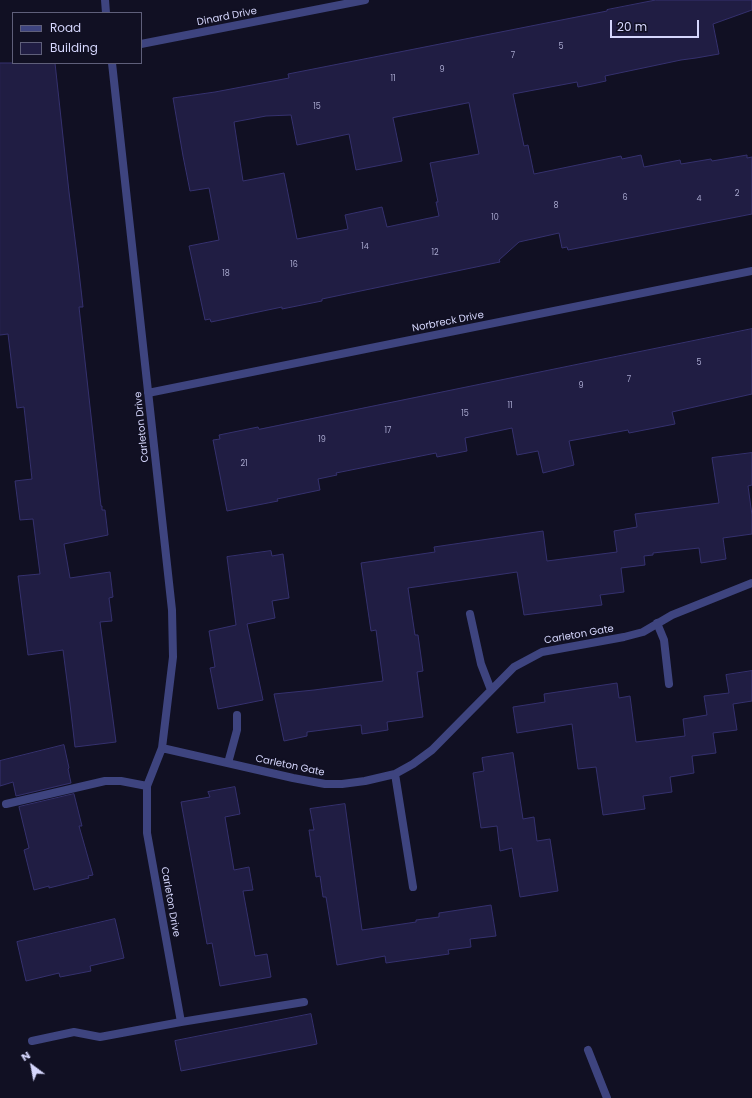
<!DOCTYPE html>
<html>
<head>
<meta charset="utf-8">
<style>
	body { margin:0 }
	#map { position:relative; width:752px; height:1098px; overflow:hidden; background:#111023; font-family:Poppins,sans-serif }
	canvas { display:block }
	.legend { position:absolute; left:12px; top:12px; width:130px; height:52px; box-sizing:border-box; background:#111023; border:1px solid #5f5f7a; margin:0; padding:5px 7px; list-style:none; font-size:12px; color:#d5d6fc }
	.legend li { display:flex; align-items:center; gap:8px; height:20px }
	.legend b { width:20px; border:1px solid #5f5f7a }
	.north { position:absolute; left:12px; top:1046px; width:40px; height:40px; -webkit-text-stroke:3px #111023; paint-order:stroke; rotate:328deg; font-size:11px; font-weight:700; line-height:16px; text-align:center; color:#d5d6fc }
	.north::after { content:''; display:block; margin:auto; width:14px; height:18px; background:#d5d6fc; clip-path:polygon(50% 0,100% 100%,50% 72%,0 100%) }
	.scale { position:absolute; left:610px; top:20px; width:89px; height:18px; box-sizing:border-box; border:2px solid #d5d6fc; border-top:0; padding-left:5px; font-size:12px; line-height:14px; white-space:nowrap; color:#d5d6fc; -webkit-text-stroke:3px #111023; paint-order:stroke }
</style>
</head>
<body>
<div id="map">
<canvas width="752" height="1098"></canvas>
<ul class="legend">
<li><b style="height:5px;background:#3e447f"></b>Road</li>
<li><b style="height:11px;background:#201d43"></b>Building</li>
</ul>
<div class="north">N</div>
<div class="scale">20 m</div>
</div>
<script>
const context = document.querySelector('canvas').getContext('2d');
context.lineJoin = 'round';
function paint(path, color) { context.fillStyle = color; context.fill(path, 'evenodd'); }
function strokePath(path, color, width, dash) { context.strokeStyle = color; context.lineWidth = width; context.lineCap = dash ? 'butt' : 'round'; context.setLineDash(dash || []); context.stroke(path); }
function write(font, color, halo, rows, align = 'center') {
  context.font = font + ' Poppins,sans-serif'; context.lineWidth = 3; context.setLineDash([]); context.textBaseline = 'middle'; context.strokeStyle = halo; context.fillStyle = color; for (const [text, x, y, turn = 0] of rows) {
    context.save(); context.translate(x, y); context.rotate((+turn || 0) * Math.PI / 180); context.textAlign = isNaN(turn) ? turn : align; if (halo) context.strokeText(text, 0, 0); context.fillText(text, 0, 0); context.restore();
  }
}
const building = new Path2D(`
	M 656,0 L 752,0 L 752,10 L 713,24 L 719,54 L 696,58 L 681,60 L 605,76 L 606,81 L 578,87 L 577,82 L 513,94 L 524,146 L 528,145 L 534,174 L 621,156 L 622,159 L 641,155 L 644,167 L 680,160 L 681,164 L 711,159 L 712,161 L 747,155 L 747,158 L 752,157 L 752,214 L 568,250 L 567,247 L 562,248 L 559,233 L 519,242 L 499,260 L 500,262 L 322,299 L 322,301 L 282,309 L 282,307 L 211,322 L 210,319 L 205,320 L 189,246 L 219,240 L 209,188 L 190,191 L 183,156 L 173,98 L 215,92 L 289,78 L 288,74 L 607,11 L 607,10 ZM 469,103 L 479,154 L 430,163 L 438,202 L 436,202 L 439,216 L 387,227 L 382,207 L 345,215 L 348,229 L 297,239 L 284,173 L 243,181 L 234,122 L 266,116 L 291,115 L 297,145 L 349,134 L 356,170 L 402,161 L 393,118 Z
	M 0,63 L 55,63 L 69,192 L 78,263 L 83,307 L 79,307 L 101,506 L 102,506 L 102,510 L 105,510 L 108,535 L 64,544 L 70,578 L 110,572 L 113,597 L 109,598 L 112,621 L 100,622 L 116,742 L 75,747 L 70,704 L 63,650 L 28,655 L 18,576 L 40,574 L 33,519 L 20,520 L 15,481 L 32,479 L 24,407 L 17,408 L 8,334 L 0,335 Z
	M 752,329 L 752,394 L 672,412 L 675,424 L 629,433 L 628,430 L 569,441 L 574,465 L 543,473 L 538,451 L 517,455 L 512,428 L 465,438 L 467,451 L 437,457 L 436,453 L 336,473 L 337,475 L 318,479 L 320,490 L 277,499 L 278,501 L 227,511 L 213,440 L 220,439 L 219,435 L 258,427 L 259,429 Z
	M 752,453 L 752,485 L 748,486 L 752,515 L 752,534 L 723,538 L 726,559 L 701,563 L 699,548 L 653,553 L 653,555 L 644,556 L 645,565 L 621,568 L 624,592 L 600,595 L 602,605 L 524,615 L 517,572 L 408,588 L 415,635 L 418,635 L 423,671 L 417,672 L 423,717 L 387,722 L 388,730 L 362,734 L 361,725 L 307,732 L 307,736 L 284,741 L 274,694 L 314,690 L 383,681 L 376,630 L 371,631 L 361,563 L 435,552 L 434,547 L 543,531 L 547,561 L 617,552 L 614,531 L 637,527 L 635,514 L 719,503 L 712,458 Z
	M 271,551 L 272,556 L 283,554 L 289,598 L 272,601 L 275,618 L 247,624 L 263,700 L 218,709 L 210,668 L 215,667 L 209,631 L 236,625 L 227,557 Z
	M 752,671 L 752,701 L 733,704 L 737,730 L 713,733 L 716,753 L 692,756 L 694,773 L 670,777 L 672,792 L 643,796 L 645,809 L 603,815 L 596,767 L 578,769 L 572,724 L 517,733 L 513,707 L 545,702 L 544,694 L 617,683 L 619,698 L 630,696 L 636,742 L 685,736 L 683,719 L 707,715 L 704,696 L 729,693 L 726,675 Z
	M 64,745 L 69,768 L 68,769 L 71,783 L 16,796 L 13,782 L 0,786 L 0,761 Z
	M 513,753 L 523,819 L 534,817 L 537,841 L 550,839 L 558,891 L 520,897 L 512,848 L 500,851 L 497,826 L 481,828 L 473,773 L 484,771 L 482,758 Z
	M 235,787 L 240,814 L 225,817 L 234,870 L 249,867 L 253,890 L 243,891 L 255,956 L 267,954 L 271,977 L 220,986 L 212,943 L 207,944 L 181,802 L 210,797 L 208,792 Z
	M 74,794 L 82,826 L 79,826 L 93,875 L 88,876 L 89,878 L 49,888 L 49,886 L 34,890 L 24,850 L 29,848 L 19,807 Z
	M 345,804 L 362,930 L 416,922 L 416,920 L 439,917 L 439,913 L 491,905 L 496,936 L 470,939 L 471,947 L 448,950 L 449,954 L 386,963 L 385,956 L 337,965 L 326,897 L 323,897 L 320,876 L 316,877 L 309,830 L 314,830 L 310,809 Z
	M 115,919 L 124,958 L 90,966 L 91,971 L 60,977 L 59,973 L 26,981 L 17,942 Z
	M 311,1014 L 317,1044 L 181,1071 L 175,1041 Z`);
paint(building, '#201d43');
strokePath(building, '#35316e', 1);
strokePath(new Path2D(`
	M 588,1050 L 607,1098`), '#3e447f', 8);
strokePath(new Path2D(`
	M 105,0 L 106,13
	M 141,44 L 365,0
	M 112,63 L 172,610 L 173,657 L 162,748 L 147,786 L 147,833 L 181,1022
	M 148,393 L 752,271
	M 470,614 L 481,664 L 491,690
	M 657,623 L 664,640 L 669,684
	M 162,748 L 293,778 L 325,784 L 342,784 L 365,781 L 395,774 L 413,764 L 432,750 L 514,667 L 542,652 L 624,637 L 643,632 L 672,615 L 752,583
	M 228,763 L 237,730 L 237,715
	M 395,774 L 413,887
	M 6,804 L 105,781 L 121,781 L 147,786
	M 32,1041 L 74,1032 L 100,1037 L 181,1022 L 304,1002`), '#3e447f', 8);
write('8px', '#a8a8ce', null, [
	["5",561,47],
	["7",513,56],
	["9",442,70],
	["11",393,79],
	["15",317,107],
	["2",737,194],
	["6",625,198],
	["4",699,199],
	["8",556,206],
	["10",495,218],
	["14",365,247],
	["12",435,253],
	["16",294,265],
	["18",226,274],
	["5",699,363],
	["7",629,380],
	["9",581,386],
	["11",510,406],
	["15",465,414],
	["17",388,431],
	["19",322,440],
	["21",244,464]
]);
write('10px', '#d5d6fc', '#111023', [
	["Dinard Drive",227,17,-11],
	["Norbreck Drive",448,322,-11],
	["Carleton Drive",142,427,-96],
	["Carleton Gate",579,635,-10],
	["Carleton Gate",290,766,12],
	["Carleton Drive",170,902,80]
]);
</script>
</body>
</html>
